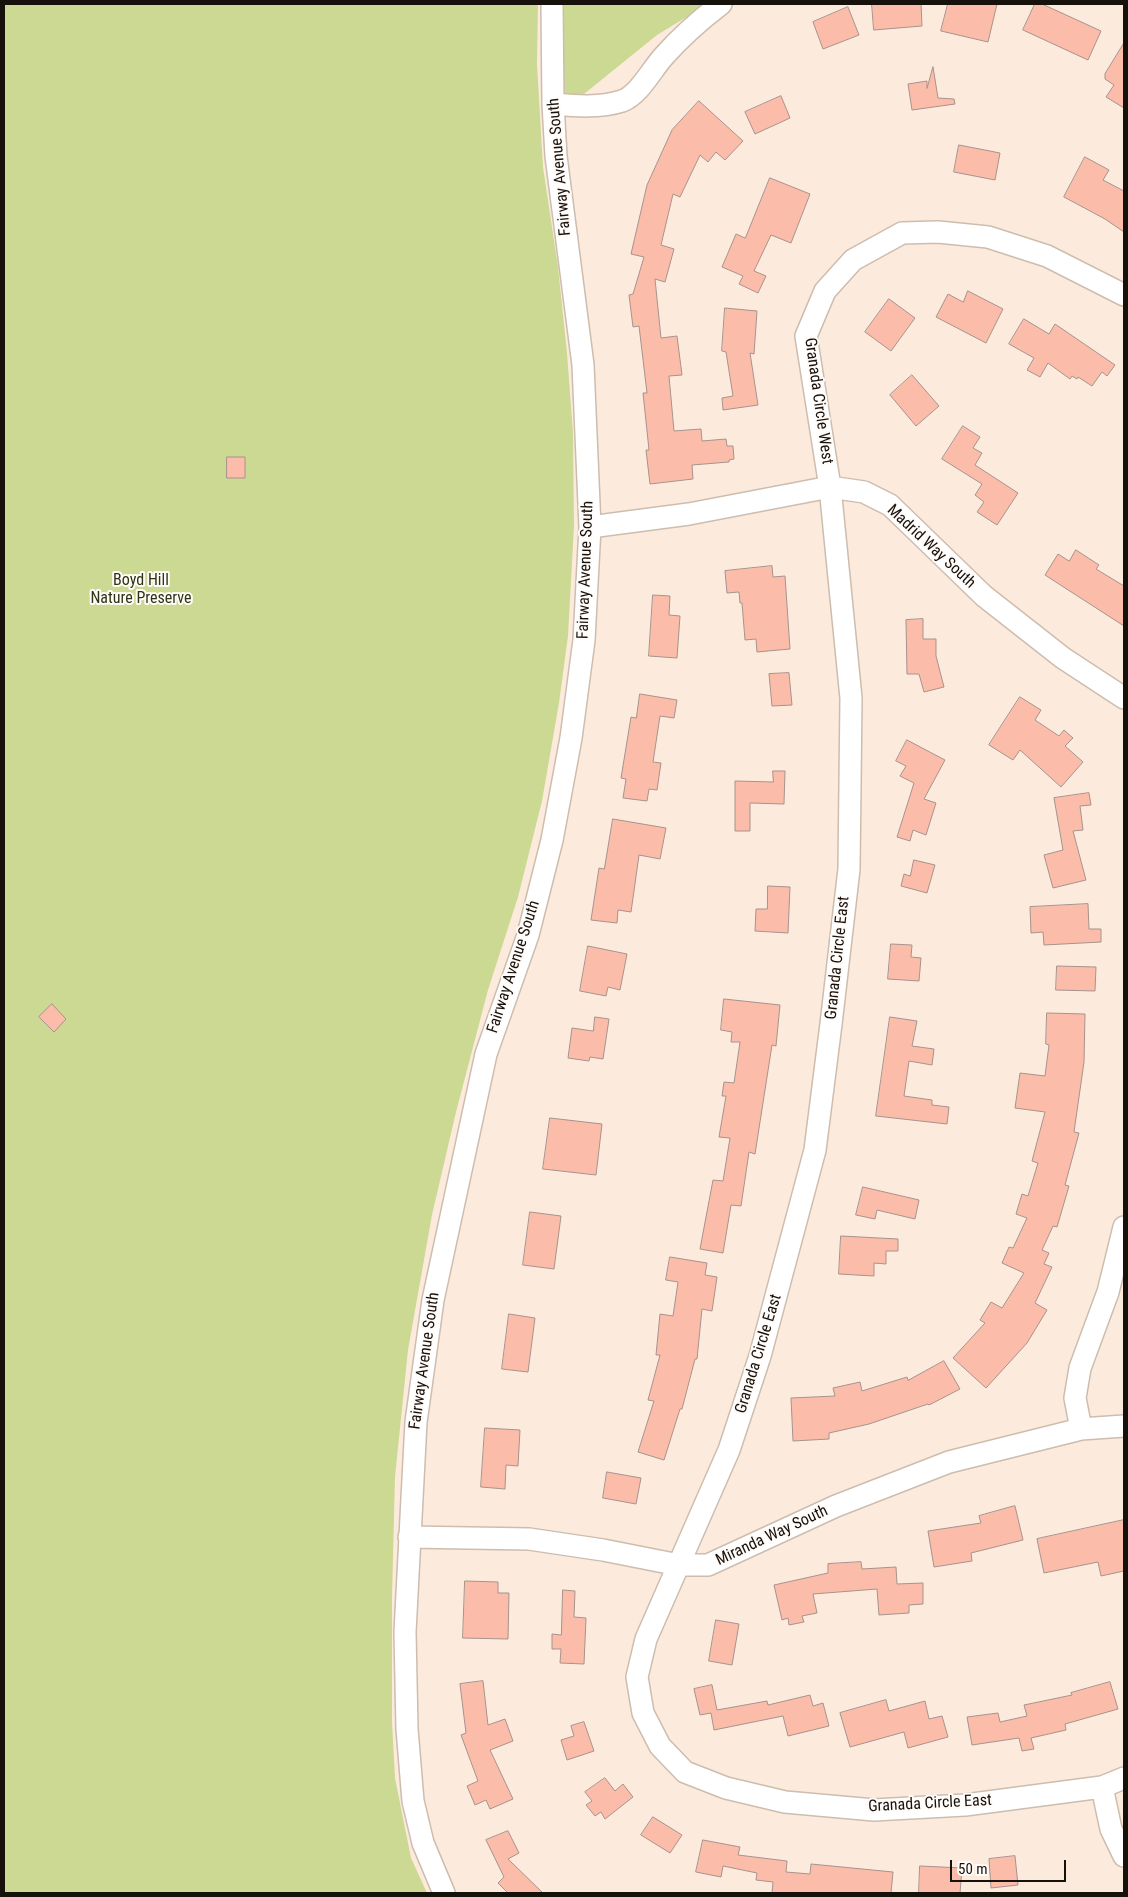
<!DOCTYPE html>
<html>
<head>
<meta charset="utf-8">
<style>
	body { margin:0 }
	#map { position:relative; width:1128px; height:1897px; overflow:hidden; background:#fcebdd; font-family:"Roboto Condensed",sans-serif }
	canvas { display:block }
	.frame { position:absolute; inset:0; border:5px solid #17110c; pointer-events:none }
	.scale { position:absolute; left:950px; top:1860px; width:116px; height:22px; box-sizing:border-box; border:2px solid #17110c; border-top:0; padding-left:6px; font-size:15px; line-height:18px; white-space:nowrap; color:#17110c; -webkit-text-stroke:4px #fffbf8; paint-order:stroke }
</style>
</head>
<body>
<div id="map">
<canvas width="1128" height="1897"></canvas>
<div class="frame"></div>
<div class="scale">50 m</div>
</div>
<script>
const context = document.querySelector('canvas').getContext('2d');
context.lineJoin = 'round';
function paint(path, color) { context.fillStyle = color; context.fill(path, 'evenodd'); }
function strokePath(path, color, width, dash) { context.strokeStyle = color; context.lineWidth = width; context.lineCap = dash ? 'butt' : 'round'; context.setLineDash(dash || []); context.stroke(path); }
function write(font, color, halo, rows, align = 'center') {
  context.font = font + ' "Roboto Condensed",sans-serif'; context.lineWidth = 4; context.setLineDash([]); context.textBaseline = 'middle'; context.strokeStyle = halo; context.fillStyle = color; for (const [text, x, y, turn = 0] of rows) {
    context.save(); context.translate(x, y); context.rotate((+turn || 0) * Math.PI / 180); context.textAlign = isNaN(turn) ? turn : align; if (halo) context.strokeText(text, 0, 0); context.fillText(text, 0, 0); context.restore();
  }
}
paint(new Path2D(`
	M 4,4 L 538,4 L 537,64 L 543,167 L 558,267 L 567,353 L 573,433 L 574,526 L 568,636 L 559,703 L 542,801 L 518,897 L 488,990 L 456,1112 L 432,1215 L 408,1350 L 395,1477 L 392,1596 L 392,1722 L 395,1778 L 411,1858 L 427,1893 L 4,1893 Z
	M 561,4 L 708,4 L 657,35 L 579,98 L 562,96 Z`), '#ccd992');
const building = new Path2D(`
	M 872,4 L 921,4 L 922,26 L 874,30 Z
	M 948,4 L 997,4 L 988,42 L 941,31 Z
	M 1035,4 L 1042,4 L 1101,31 L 1088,60 L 1023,30 Z
	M 848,7 L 859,35 L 823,49 L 813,22 Z
	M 1124,43 L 1124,108 L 1106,97 L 1114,85 L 1105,79 L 1105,74 Z
	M 933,67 L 938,98 L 954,99 L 955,104 L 912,110 L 908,84 L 927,81 L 927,88 Z
	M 781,96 L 790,118 L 755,134 L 745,112 Z
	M 699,101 L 743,141 L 725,160 L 716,152 L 708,162 L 700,155 L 680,197 L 673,194 L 661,245 L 674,249 L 665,282 L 655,279 L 661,338 L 677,336 L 682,375 L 669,376 L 674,431 L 701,429 L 702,441 L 726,439 L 727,446 L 733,446 L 734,459 L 729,460 L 729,462 L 692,465 L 693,479 L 650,484 L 646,450 L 649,450 L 643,393 L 647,393 L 639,326 L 633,327 L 629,295 L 633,294 L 644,257 L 631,254 L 647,185 L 672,130 Z
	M 959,145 L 1000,153 L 995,180 L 954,172 Z
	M 1085,157 L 1109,170 L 1103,180 L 1124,191 L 1124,232 L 1105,219 L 1064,197 Z
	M 770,178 L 810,194 L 791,243 L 771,235 L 754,271 L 766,276 L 758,293 L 739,284 L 743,276 L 722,267 L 736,234 L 745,238 Z
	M 968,291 L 1003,309 L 986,343 L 936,317 L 948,294 L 963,302 Z
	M 889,299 L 915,318 L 891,351 L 865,332 Z
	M 725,308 L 757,311 L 754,354 L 750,353 L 758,405 L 723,410 L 722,398 L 733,396 L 726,352 L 722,351 Z
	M 1024,319 L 1049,334 L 1055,324 L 1115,365 L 1107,376 L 1102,372 L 1092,386 L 1078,377 L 1077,379 L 1072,376 L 1070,379 L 1048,363 L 1040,377 L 1027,370 L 1034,358 L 1009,344 Z
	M 912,375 L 939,406 L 916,426 L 890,395 Z
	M 963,426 L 980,437 L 973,448 L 982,453 L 975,465 L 1018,493 L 997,525 L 977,512 L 984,502 L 975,495 L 982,484 L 942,459 Z
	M 227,457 L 245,457 L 245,478 L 227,478 Z
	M 1076,550 L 1099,565 L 1096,569 L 1124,586 L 1124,626 L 1045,575 L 1058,554 L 1069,561 Z
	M 772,566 L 773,577 L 785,576 L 790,649 L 757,652 L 756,639 L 745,640 L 742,603 L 740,603 L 739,592 L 727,593 L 725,571 Z
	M 653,595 L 670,596 L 669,615 L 680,616 L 677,658 L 649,656 Z
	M 923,619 L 923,639 L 936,639 L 936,656 L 944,687 L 924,692 L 919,674 L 907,674 L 906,620 Z
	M 789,673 L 792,705 L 772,706 L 769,674 Z
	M 640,694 L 677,700 L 674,718 L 660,716 L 653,762 L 661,763 L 657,790 L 649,789 L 647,801 L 623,798 L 626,779 L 621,778 L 631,717 L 636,718 Z
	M 1020,697 L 1041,710 L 1035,720 L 1059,736 L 1064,730 L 1073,738 L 1065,746 L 1083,762 L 1061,787 L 1020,750 L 1013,760 L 989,745 Z
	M 907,740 L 945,760 L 924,799 L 936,803 L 926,835 L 913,830 L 910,841 L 897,837 L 914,783 L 900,776 L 906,766 L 896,761 Z
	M 773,771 L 785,771 L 784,804 L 750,803 L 750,831 L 735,831 L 735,781 L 773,782 Z
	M 1089,793 L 1091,805 L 1080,806 L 1083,830 L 1073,831 L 1086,880 L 1053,888 L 1044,855 L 1063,850 L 1054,798 Z
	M 613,819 L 666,828 L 660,859 L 639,855 L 631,912 L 618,910 L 617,923 L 591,920 L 599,868 L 604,869 Z
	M 914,860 L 935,865 L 927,893 L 901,886 L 904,874 L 910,876 Z
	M 768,886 L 790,887 L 788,933 L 755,931 L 756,909 L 767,909 Z
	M 1088,904 L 1089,929 L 1101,929 L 1101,942 L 1044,945 L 1043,932 L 1031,933 L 1030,907 Z
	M 891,944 L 912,945 L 911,957 L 921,958 L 919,981 L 888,979 Z
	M 588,946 L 627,954 L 620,990 L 608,987 L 606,996 L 580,991 Z
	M 1057,966 L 1096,967 L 1095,991 L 1056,990 Z
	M 724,999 L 780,1005 L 776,1046 L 772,1045 L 755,1154 L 749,1152 L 741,1206 L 731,1205 L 723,1253 L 700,1249 L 713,1180 L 723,1181 L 730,1138 L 719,1137 L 726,1096 L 722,1096 L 724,1082 L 734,1083 L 740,1042 L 731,1042 L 732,1032 L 721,1030 Z
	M 52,1004 L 66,1019 L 54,1032 L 39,1017 Z
	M 1047,1013 L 1085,1014 L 1084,1062 L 1074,1132 L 1079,1133 L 1065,1185 L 1069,1186 L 1057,1227 L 1053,1226 L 1042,1250 L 1049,1253 L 1044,1264 L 1052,1267 L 1035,1303 L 1047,1310 L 1027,1343 L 986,1388 L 953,1358 L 985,1323 L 980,1320 L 991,1302 L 1002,1308 L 1024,1273 L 1002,1263 L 1009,1247 L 1013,1248 L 1027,1218 L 1016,1214 L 1022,1194 L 1028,1196 L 1038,1163 L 1032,1161 L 1045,1112 L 1015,1108 L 1020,1073 L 1045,1076 L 1049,1045 L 1046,1044 Z
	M 595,1017 L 609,1019 L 603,1059 L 590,1057 L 589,1061 L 568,1058 L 572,1028 L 593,1031 Z
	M 890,1017 L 917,1021 L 912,1046 L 934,1049 L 932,1065 L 909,1061 L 904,1096 L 932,1100 L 932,1105 L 949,1107 L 947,1124 L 876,1116 Z
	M 550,1118 L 602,1124 L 596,1175 L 543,1169 Z
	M 863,1187 L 919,1200 L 915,1219 L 877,1210 L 875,1219 L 856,1215 Z
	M 530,1212 L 561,1216 L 554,1269 L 523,1265 Z
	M 841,1236 L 898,1239 L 898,1251 L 886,1251 L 886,1264 L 874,1263 L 874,1276 L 839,1274 Z
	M 670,1257 L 707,1263 L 705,1275 L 717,1277 L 712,1311 L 702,1309 L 697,1359 L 695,1359 L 682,1409 L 680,1409 L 664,1460 L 638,1452 L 654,1401 L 648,1400 L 660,1355 L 656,1355 L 660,1314 L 673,1316 L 678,1282 L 666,1280 Z
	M 509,1314 L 535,1318 L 528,1372 L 502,1369 Z
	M 944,1361 L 960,1389 L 929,1405 L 928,1404 L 869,1424 L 829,1433 L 829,1439 L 793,1441 L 791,1398 L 835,1396 L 833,1388 L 860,1382 L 862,1391 L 907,1377 L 908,1380 Z
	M 485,1428 L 520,1430 L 518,1466 L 506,1465 L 505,1489 L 481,1487 Z
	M 607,1472 L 641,1478 L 636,1504 L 603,1498 Z
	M 1015,1506 L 1023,1540 L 971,1553 L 972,1561 L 934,1567 L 928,1531 L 981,1523 L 979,1516 Z
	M 1124,1520 L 1124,1571 L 1101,1576 L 1098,1562 L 1044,1573 L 1037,1539 Z
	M 861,1562 L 862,1569 L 896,1567 L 897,1584 L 923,1583 L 923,1604 L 909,1605 L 909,1613 L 879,1615 L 877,1589 L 813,1594 L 817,1613 L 802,1616 L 804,1622 L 789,1625 L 788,1618 L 782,1620 L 774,1585 L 828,1573 L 828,1564 Z
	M 465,1581 L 498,1582 L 498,1593 L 509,1593 L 508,1639 L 463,1638 Z
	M 563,1590 L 575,1591 L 574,1617 L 586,1618 L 584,1664 L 560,1663 L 561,1649 L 552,1649 L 552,1634 L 561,1635 Z
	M 716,1620 L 739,1624 L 732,1665 L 709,1661 Z
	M 483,1681 L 488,1725 L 505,1719 L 513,1741 L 490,1750 L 513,1799 L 490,1809 L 486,1800 L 475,1805 L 467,1786 L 478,1781 L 461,1735 L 466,1733 L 460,1684 Z
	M 1110,1682 L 1118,1709 L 1065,1724 L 1066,1730 L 1031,1738 L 1034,1749 L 1022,1751 L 1019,1738 L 972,1745 L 967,1717 L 998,1713 L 1000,1722 L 1027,1716 L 1024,1705 L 1072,1695 L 1071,1693 Z
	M 712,1685 L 717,1710 L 767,1701 L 768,1705 L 810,1695 L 813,1706 L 823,1703 L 829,1726 L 788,1736 L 783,1716 L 714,1730 L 711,1713 L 700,1715 L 694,1689 Z
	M 886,1700 L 889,1711 L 925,1701 L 929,1719 L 942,1716 L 948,1737 L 908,1748 L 904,1732 L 850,1747 L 840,1713 Z
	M 584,1722 L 594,1751 L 567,1760 L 561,1740 L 574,1736 L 571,1726 Z
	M 605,1778 L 615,1791 L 623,1784 L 633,1797 L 605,1819 L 601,1812 L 595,1816 L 586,1805 L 592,1801 L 585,1792 Z
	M 653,1817 L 682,1835 L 670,1853 L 641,1835 Z
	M 508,1831 L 519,1853 L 508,1859 L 543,1893 L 508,1893 L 498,1883 L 504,1877 L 486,1840 Z
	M 703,1840 L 740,1847 L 738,1855 L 787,1861 L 786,1872 L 810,1874 L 811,1864 L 893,1872 L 891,1893 L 772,1893 L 773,1882 L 756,1880 L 757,1873 L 723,1866 L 721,1877 L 696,1872 Z
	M 1015,1856 L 1018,1885 L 991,1888 L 989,1859 Z
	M 920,1866 L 962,1868 L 960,1893 L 919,1893 Z`);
paint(building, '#fbbdaa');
strokePath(building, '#a7928c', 1);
const minor = new Path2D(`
	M 553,104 C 576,106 600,108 622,101 C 639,95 652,69 664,56 C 681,37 700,20 721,4
	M 1124,295 L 1047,256 L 988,237 L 938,232 L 902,233 L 853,260 L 825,291 L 806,336 L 830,487 L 851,698 L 849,869 L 831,1024 L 815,1150 L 760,1356 L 729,1450 L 646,1639 L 637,1677 L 643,1713 L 660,1746 L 685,1772 L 726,1788 L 785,1802 L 874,1810 L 965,1805 L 1102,1787 L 1124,1778
	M 590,527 L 689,514 L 830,487 L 864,492 L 890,505 L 984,596 L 1063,658 L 1124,698
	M 1081,1429 L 1075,1398 L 1080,1368 L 1108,1292 L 1124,1227
	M 409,1537 L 529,1539 L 603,1550 L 679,1565 L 708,1565 L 836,1506 L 949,1462 L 1081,1429 L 1124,1426
	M 1102,1787 L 1111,1829 L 1124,1856
	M 444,1893 L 423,1843 L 413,1801 L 407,1729 L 405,1632 L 416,1422 L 433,1300 L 486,1054 L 528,935 L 552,840 L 571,738 L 584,640 L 590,527 L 583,365 L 556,156 L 553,104 L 552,4`);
strokePath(minor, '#cdbdaf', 24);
strokePath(minor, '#fff', 21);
write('16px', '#17110c', '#fffbf8', [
	["Fairway Avenue South",560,167,-95],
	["Granada Circle West",818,401,82],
	["Madrid Way South",931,547,43],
	["Fairway Avenue South",586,570,-88],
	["Granada Circle East",838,958,-84],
	["Fairway Avenue South",514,967,-72],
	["Granada Circle East",759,1354,-73],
	["Fairway Avenue South",425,1361,-82],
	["Miranda Way South",772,1536,-25],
	["Granada Circle East",930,1804,-3]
]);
write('16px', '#2e3314', '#fffbf8', [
	["Boyd Hill",141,581],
	["Nature Preserve",141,599]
]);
</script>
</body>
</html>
